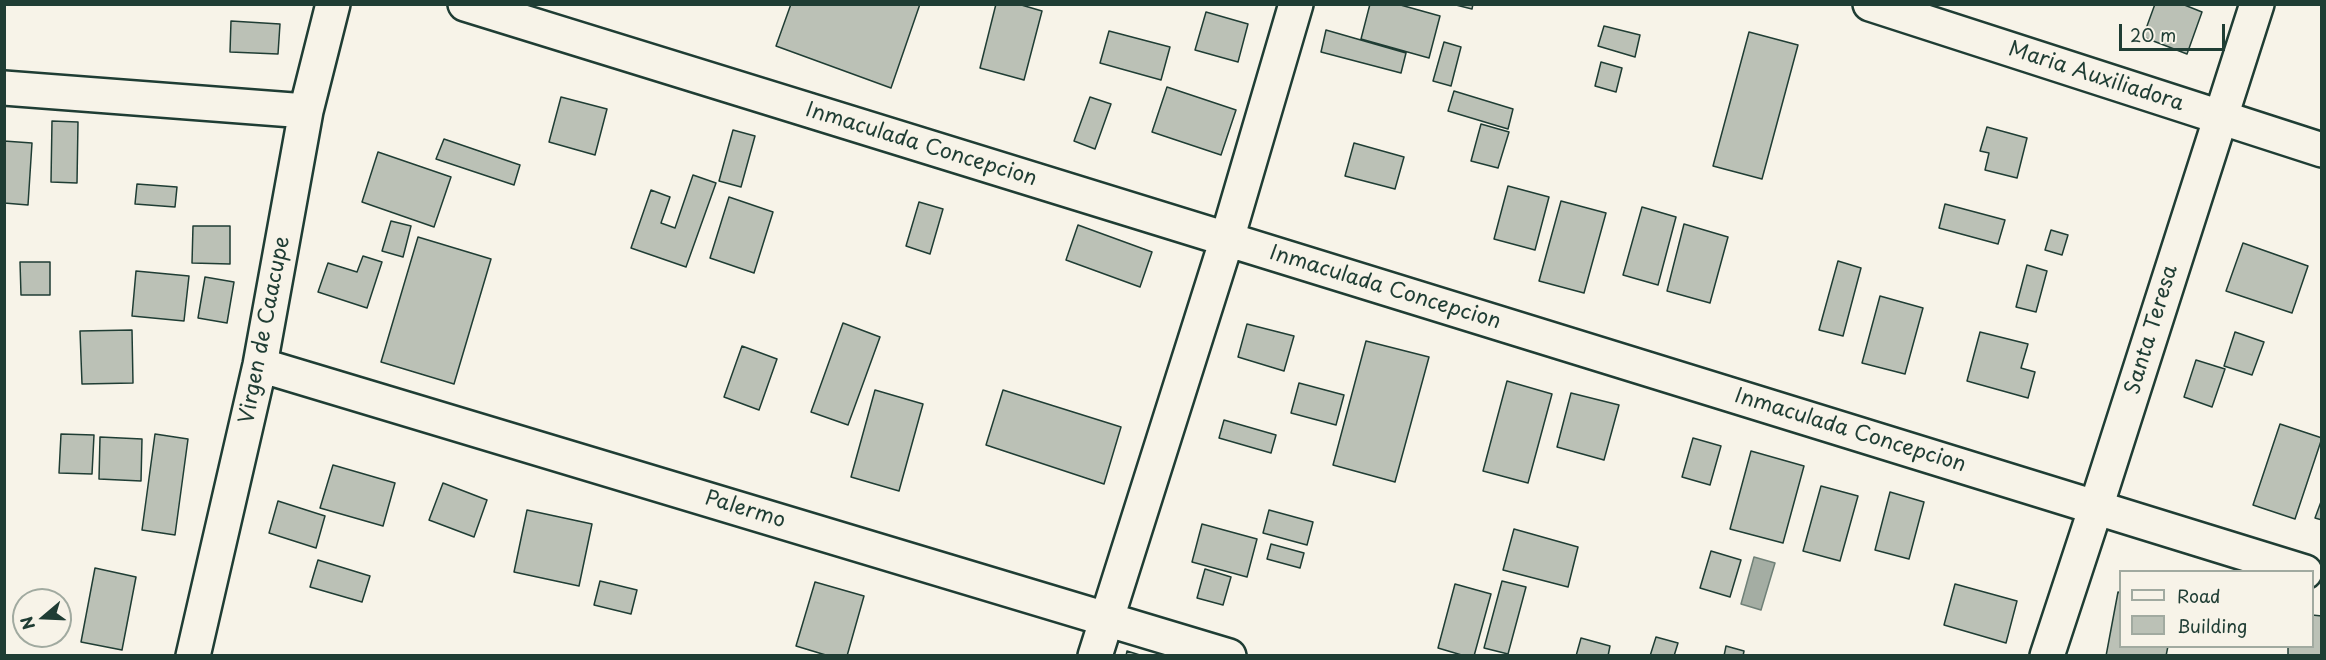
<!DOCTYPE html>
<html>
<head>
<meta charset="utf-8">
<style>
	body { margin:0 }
	#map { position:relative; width:2326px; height:660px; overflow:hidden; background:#f7f3e8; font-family:"Playpen Sans",sans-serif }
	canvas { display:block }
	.frame { position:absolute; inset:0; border:6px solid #1f3d34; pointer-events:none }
	.legend { position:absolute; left:2119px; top:570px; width:195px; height:78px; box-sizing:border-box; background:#f7f3e8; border:2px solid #a1aaa0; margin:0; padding:8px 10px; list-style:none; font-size:18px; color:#1f3d34 }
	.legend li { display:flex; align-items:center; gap:12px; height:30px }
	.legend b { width:30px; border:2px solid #a1aaa0 }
	.north { position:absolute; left:12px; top:588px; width:60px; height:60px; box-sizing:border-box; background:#f7f3e8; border:2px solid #a1aaa0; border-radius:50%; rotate:251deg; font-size:16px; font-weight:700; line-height:24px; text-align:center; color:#1f3d34 }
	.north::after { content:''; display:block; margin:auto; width:21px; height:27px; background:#1f3d34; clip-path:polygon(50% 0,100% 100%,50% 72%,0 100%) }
	.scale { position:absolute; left:2119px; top:24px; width:106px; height:27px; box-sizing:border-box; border:3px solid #1f3d34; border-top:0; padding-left:8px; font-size:18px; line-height:21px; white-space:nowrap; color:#1f3d34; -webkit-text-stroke:4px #f7f3e8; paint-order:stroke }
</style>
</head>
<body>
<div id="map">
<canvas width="2326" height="660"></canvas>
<div class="frame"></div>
<ul class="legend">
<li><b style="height:8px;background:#f7f3e8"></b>Road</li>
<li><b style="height:16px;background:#bbc1b6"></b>Building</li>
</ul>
<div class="north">N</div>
<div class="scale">20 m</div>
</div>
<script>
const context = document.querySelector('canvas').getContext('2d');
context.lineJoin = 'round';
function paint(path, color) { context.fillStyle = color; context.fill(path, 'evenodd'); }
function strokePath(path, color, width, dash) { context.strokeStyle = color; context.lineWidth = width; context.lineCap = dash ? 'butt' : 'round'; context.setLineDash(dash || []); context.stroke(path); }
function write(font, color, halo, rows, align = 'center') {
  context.font = font + ' "Playpen Sans",sans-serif'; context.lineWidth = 4.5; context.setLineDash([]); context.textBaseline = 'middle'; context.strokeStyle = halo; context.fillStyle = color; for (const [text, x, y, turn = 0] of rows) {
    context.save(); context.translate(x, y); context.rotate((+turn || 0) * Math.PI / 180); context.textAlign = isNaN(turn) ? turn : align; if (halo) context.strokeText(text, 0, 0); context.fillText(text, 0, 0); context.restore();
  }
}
const water = new Path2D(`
	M 1754,557 L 1775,563 L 1761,610 L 1741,604 Z`);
paint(water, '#a4ada3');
strokePath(water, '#6f8077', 1.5);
const building = new Path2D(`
	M 791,4 L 920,4 L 891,88 L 776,46 Z
	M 996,4 L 1018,4 L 1042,11 L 1024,80 L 980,68 Z
	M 1370,4 L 1397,4 L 1440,16 L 1429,58 L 1361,39 Z
	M 1452,4 L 1473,4 L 1472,9 Z
	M 2155,4 L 2182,4 L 2202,12 L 2187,54 L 2143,37 Z
	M 1206,12 L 1248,24 L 1238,62 L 1195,50 Z
	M 231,21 L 280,24 L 278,54 L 230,52 Z
	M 1604,26 L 1640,35 L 1635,57 L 1598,46 Z
	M 1326,30 L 1406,53 L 1401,73 L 1321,52 Z
	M 1109,31 L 1170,47 L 1161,80 L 1100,63 Z
	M 1749,32 L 1798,45 L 1762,179 L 1713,166 Z
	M 1444,42 L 1461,47 L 1451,86 L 1433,81 Z
	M 1601,62 L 1622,68 L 1616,92 L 1595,86 Z
	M 1167,87 L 1236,110 L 1221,155 L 1152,132 Z
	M 1454,91 L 1513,109 L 1508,129 L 1448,111 Z
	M 561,97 L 607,109 L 595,155 L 549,142 Z
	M 1090,97 L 1111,104 L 1095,149 L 1074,141 Z
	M 52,121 L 78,122 L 77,183 L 51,182 Z
	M 1481,124 L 1509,132 L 1498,168 L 1471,161 Z
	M 1987,127 L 2027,138 L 2017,178 L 1985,170 L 1989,153 L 1980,151 Z
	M 733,130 L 755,136 L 741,187 L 719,181 Z
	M 444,139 L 520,165 L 514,185 L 436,159 Z
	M 4,141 L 32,143 L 28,205 L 4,203 Z
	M 1354,143 L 1404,157 L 1395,189 L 1345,176 Z
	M 378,152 L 451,177 L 434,227 L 362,202 Z
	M 693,175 L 716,183 L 686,267 L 631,248 L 651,190 L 670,197 L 661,223 L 675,228 Z
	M 137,184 L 177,187 L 175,207 L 135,204 Z
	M 1508,186 L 1549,197 L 1535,250 L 1494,239 Z
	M 729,197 L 773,212 L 754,273 L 710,258 Z
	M 1561,201 L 1606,213 L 1584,293 L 1539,281 Z
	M 919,202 L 943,209 L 930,254 L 906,246 Z
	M 1945,204 L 2005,220 L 1998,244 L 1939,228 Z
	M 1642,207 L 1676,217 L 1658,285 L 1623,275 Z
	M 391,221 L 411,226 L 403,257 L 382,251 Z
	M 1684,224 L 1728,237 L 1710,303 L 1667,291 Z
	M 1078,225 L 1152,252 L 1140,287 L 1066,260 Z
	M 193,226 L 230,226 L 230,264 L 192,263 Z
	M 2051,230 L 2068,235 L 2062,255 L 2045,250 Z
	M 418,237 L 491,259 L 454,384 L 381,362 Z
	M 2243,243 L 2308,266 L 2292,313 L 2226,291 Z
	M 363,256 L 382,262 L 367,308 L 318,292 L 328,263 L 357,272 Z
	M 1838,261 L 1861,268 L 1843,336 L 1819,330 Z
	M 20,262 L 50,262 L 50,295 L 21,295 Z
	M 2027,265 L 2047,271 L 2036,312 L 2016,307 Z
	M 136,271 L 189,276 L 184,321 L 132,316 Z
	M 205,277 L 234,282 L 227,323 L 198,318 Z
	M 1880,296 L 1923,308 L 1905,374 L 1862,363 Z
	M 843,323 L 880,337 L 848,425 L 811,412 Z
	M 1247,324 L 1294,336 L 1284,371 L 1238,357 Z
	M 132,330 L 133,383 L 82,384 L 80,331 Z
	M 1980,332 L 2028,344 L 2021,368 L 2035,372 L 2028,398 L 1967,381 Z
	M 2235,332 L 2264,342 L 2252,375 L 2224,366 Z
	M 1366,341 L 1429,357 L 1395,482 L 1333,465 Z
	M 742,346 L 777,359 L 759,410 L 724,397 Z
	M 2196,360 L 2225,369 L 2212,407 L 2184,397 Z
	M 1507,381 L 1552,394 L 1528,483 L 1483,471 Z
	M 1299,383 L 1344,395 L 1336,425 L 1291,413 Z
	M 875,390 L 923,404 L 899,491 L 851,477 Z
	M 1003,390 L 1121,427 L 1104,484 L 986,445 Z
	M 1571,393 L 1619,405 L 1604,460 L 1557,447 Z
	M 1224,420 L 1276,435 L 1271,453 L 1219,438 Z
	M 2280,424 L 2322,438 L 2295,519 L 2253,505 Z
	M 61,434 L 94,435 L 92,474 L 59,473 Z
	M 155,434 L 188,439 L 175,535 L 142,530 Z
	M 100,437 L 142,439 L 141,481 L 99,479 Z
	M 1693,438 L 1721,446 L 1710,485 L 1682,477 Z
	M 1751,451 L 1804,466 L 1783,543 L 1730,529 Z
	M 333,465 L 395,483 L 383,526 L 320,508 Z
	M 443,483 L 487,500 L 474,537 L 429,520 Z
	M 1821,486 L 1858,496 L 1840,561 L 1803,551 Z
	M 1890,492 L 1924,502 L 1909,559 L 1875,550 Z
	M 2322,499 L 2322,520 L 2315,518 Z
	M 278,501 L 325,516 L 316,548 L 269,533 Z
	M 527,510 L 592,524 L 579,586 L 514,572 Z
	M 1269,510 L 1313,522 L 1307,545 L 1263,533 Z
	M 1202,524 L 1257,539 L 1247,577 L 1192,562 Z
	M 1514,529 L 1578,547 L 1568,587 L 1503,570 Z
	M 1271,544 L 1304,553 L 1300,568 L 1267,559 Z
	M 1711,551 L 1741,560 L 1730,597 L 1700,588 Z
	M 318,560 L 370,576 L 362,602 L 310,587 Z
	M 95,568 L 136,577 L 122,650 L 81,642 Z
	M 1205,569 L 1231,577 L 1223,605 L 1197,598 Z
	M 600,581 L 637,590 L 631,614 L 594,605 Z
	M 1502,581 L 1526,587 L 1508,654 L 1484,648 Z
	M 815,582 L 864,596 L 847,656 L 829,656 L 796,646 Z
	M 1455,584 L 1491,594 L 1474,656 L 1465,656 L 1438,648 Z
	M 1955,584 L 2017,601 L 2006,643 L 1944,625 Z
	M 2118,592 L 2120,593 L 2120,646 L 2168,646 L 2166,656 L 2106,656 Z
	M 2312,615 L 2322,616 L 2322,656 L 2288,656 L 2288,646 L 2312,646 Z
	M 1656,637 L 1678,643 L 1674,656 L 1650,656 Z
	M 1581,638 L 1610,646 L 1608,656 L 1576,656 Z
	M 1726,646 L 1744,651 L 1743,656 L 1724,656 Z
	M 1127,651 L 1143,656 L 1126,656 Z`);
paint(building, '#bbc1b6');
strokePath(building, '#1f3d34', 1.5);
const minor = new Path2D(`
	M 465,4 L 2305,572
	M 1870,4 L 2322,150
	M 4,88 L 306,111
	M 260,365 L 1229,656
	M 193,656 L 260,365 L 306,111 L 333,4
	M 1095,656 L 1227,239 L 1296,4`);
const tertiary = new Path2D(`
	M 2047,656 L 2096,507 L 2257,4`);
strokePath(minor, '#1f3d34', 38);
strokePath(tertiary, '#1f3d34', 38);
strokePath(minor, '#f7f3e8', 33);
strokePath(tertiary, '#f7f3e8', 33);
write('21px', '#1f3d34', '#f7f3e8', [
	["Maria Auxiliadora",2096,77,18],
	["Inmaculada Concepcion",921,145,17],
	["Inmaculada Concepcion",1385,288,17],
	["Virgen de Caacupe",265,330,-79],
	["Santa Teresa",2152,330,-73],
	["Inmaculada Concepcion",1850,431,17],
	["Palermo",745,510,17]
]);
</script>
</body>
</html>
